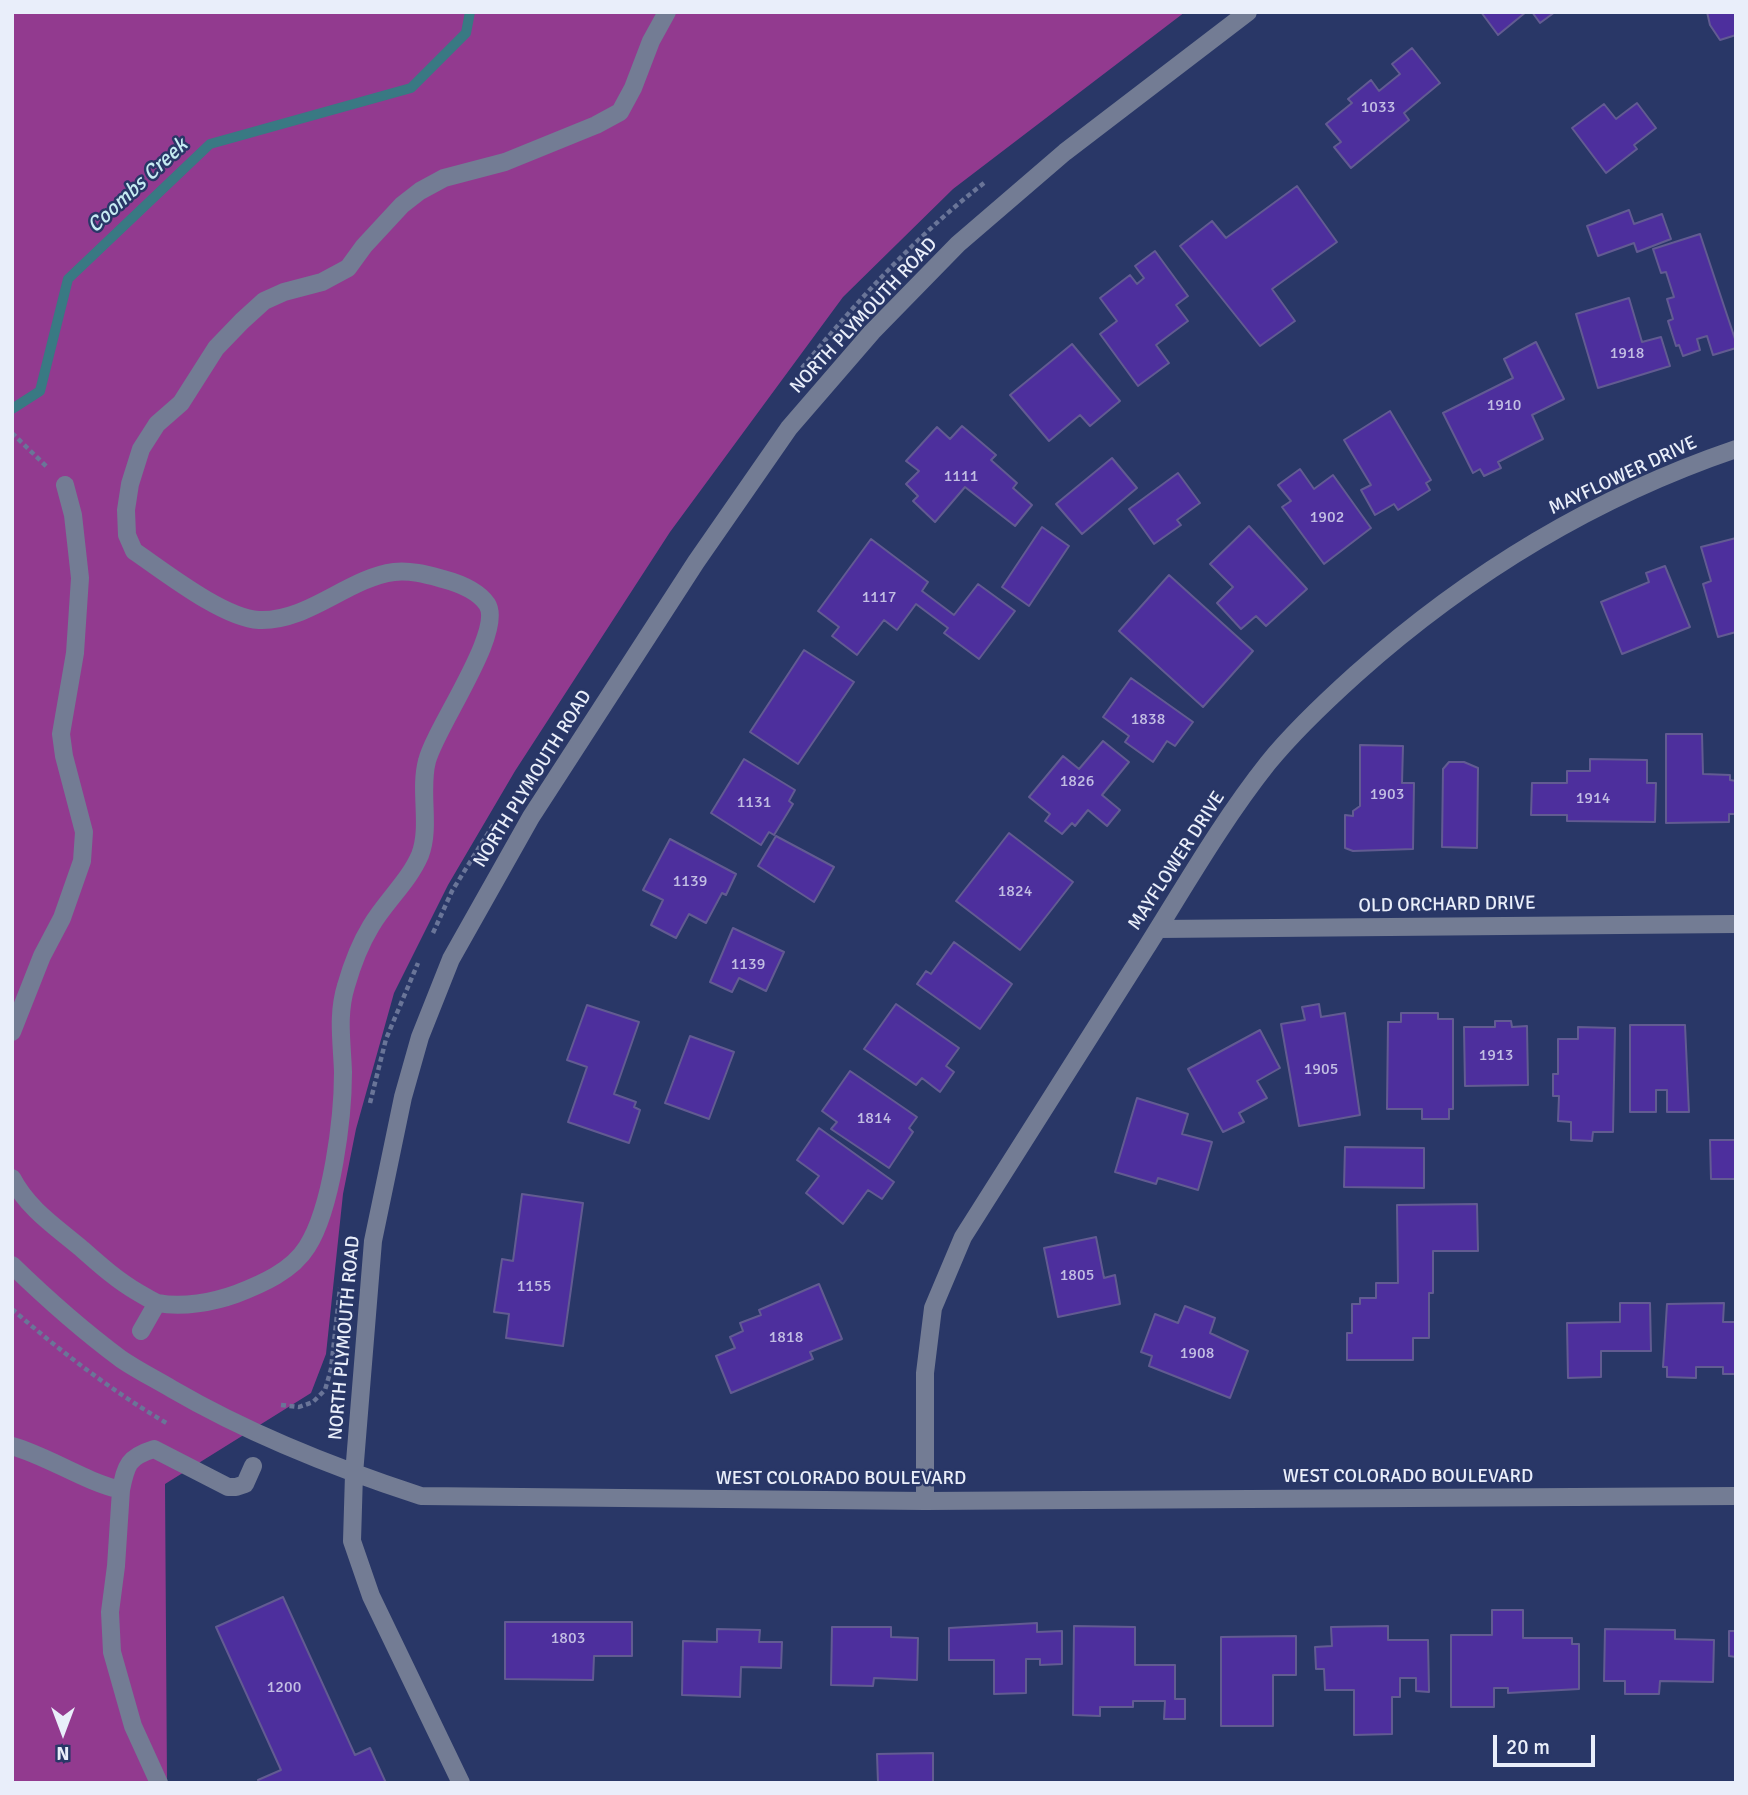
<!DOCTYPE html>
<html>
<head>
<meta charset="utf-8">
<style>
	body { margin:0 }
	#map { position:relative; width:1748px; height:1795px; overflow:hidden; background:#293767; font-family:Signika,sans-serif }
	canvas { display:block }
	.frame { position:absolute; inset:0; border:14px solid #e9eefa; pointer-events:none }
	.north { position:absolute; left:28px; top:1697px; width:70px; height:70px; -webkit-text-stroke:5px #293767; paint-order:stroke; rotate:180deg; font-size:19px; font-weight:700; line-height:28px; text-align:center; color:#e9eefa }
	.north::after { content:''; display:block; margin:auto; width:24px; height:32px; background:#e9eefa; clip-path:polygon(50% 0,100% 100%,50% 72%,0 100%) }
	.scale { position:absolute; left:1493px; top:1735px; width:102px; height:32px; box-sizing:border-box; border:4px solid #e9eefa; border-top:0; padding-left:9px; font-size:21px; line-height:24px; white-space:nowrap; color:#e9eefa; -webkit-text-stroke:5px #293767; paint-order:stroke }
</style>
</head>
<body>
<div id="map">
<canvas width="1748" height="1795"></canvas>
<div class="frame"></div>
<div class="north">N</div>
<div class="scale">20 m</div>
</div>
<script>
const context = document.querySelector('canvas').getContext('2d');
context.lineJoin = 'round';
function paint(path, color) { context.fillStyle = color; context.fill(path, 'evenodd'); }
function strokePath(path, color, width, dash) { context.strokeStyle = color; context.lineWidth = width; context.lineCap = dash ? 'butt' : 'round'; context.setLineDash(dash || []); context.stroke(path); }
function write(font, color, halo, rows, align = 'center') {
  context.font = font + ' Signika,sans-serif'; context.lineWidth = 5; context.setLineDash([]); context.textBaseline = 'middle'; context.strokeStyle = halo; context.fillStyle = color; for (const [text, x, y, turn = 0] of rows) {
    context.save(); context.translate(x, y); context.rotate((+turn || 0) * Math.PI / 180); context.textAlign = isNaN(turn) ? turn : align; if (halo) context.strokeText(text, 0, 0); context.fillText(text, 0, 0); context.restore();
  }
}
paint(new Path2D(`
	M 12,12 L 1185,12 L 953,189 L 843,297 L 670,532 L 515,771 L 448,885 L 394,993 L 356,1129 L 343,1194 L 326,1354 L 311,1393 L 165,1484 L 167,1783 L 12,1783 Z`), '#923a8f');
strokePath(new Path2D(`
	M 12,409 L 40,391 L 68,279 L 210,144 L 411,88 L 466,33 L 470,12`), '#397983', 10);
const building = new Path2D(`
	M 1481,12 L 1526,12 L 1498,35 Z
	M 1532,12 L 1555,12 L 1540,23 Z
	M 1707,12 L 1736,12 L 1736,35 L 1720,40 L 1710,25 Z
	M 1412,48 L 1440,83 L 1404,113 L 1409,120 L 1351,168 L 1334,147 L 1341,142 L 1326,124 L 1352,103 L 1348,99 L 1371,80 L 1379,91 L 1400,74 L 1392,64 Z
	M 1637,103 L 1656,128 L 1634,145 L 1637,149 L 1606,173 L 1572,128 L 1604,104 L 1616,119 Z
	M 1297,186 L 1337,242 L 1272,289 L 1295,321 L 1260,346 L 1180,246 L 1212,221 L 1226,238 Z
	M 1629,210 L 1634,224 L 1662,214 L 1671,239 L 1637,252 L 1634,243 L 1598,256 L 1587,226 Z
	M 1700,234 L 1736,342 L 1736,348 L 1713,355 L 1707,336 L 1697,339 L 1700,350 L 1683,356 L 1679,345 L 1676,346 L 1668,321 L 1673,319 L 1667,299 L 1674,297 L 1666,272 L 1661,273 L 1653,249 Z
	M 1155,251 L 1188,296 L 1176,305 L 1188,321 L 1156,345 L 1169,363 L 1138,386 L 1100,334 L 1117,321 L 1100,298 L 1130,275 L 1137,284 L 1144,278 L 1135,266 Z
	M 1629,298 L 1642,342 L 1661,337 L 1670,366 L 1598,388 L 1576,314 Z
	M 1536,342 L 1564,399 L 1532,415 L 1543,439 L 1498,462 L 1501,468 L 1484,476 L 1480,469 L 1473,473 L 1443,413 L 1513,378 L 1504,359 Z
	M 1072,344 L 1120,401 L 1090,426 L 1080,415 L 1049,441 L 1010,395 Z
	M 1390,411 L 1431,480 L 1426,483 L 1430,490 L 1398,510 L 1394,504 L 1375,515 L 1361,490 L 1371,485 L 1344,440 Z
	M 962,426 L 996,455 L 991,460 L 1017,483 L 1013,488 L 1032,505 L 1015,526 L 965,487 L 935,522 L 913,501 L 918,496 L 906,484 L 919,471 L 906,461 L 937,427 L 950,439 Z
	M 1112,458 L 1137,488 L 1082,534 L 1056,504 Z
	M 1300,469 L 1314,489 L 1333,475 L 1371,528 L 1324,564 L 1282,507 L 1291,501 L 1278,485 Z
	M 1178,473 L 1200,503 L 1177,520 L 1181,525 L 1154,544 L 1129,509 Z
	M 1249,526 L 1307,589 L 1266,626 L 1256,616 L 1241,629 L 1217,603 L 1233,587 L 1210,564 Z
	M 1042,527 L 1069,546 L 1029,606 L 1002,587 Z
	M 1736,538 L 1736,632 L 1718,637 L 1703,584 L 1711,581 L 1701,547 Z
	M 871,539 L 928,582 L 922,591 L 954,615 L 978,584 L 1015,611 L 979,659 L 944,633 L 948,628 L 916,604 L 897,630 L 884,620 L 857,655 L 832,636 L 839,627 L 818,611 Z
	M 1665,566 L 1690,627 L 1622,654 L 1601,602 L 1649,582 L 1646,573 Z
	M 1169,575 L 1253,651 L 1203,707 L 1119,631 Z
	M 804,650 L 854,682 L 798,764 L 750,732 Z
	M 1131,678 L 1193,722 L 1175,746 L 1167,741 L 1153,762 L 1125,742 L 1129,736 L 1103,717 Z
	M 1666,734 L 1702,734 L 1703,774 L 1730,775 L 1730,780 L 1736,781 L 1736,814 L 1729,814 L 1729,822 L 1666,823 Z
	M 1103,741 L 1129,762 L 1102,795 L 1120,810 L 1107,826 L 1088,810 L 1075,826 L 1072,823 L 1062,834 L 1045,821 L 1050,814 L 1029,797 L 1063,756 L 1079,769 Z
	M 1360,745 L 1403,746 L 1402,783 L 1414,783 L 1413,849 L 1353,851 L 1345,848 L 1345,815 L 1353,816 L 1353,811 L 1360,806 Z
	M 744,759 L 795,790 L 789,801 L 793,804 L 774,835 L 769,832 L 761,845 L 711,813 Z
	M 1590,759 L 1647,760 L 1647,783 L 1656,783 L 1655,822 L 1567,821 L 1567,815 L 1531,815 L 1532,783 L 1567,783 L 1567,771 L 1590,771 Z
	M 1449,762 L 1464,762 L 1478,768 L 1477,848 L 1442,847 L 1443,769 Z
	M 1009,833 L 1073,882 L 1020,950 L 956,901 Z
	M 776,836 L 834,867 L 814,902 L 758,866 Z
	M 670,839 L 736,874 L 726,895 L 722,893 L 706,923 L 689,914 L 676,938 L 651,925 L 663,900 L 643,890 Z
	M 733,928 L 784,952 L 766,991 L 739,978 L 732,992 L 710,982 Z
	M 954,942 L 1012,984 L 980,1029 L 917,984 L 926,971 L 931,974 Z
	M 896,1004 L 959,1048 L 946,1066 L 954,1072 L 940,1092 L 922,1078 L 916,1085 L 864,1049 Z
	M 1319,1004 L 1321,1017 L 1345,1013 L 1360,1115 L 1299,1126 L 1281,1024 L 1305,1020 L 1302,1007 Z
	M 587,1005 L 639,1022 L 614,1094 L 636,1102 L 634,1107 L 640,1110 L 629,1143 L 568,1122 L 587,1067 L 567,1060 Z
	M 1401,1013 L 1438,1013 L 1438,1019 L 1453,1019 L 1453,1109 L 1449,1109 L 1449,1119 L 1422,1119 L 1422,1109 L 1387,1109 L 1388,1022 L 1401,1022 Z
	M 1495,1021 L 1511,1021 L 1512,1027 L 1527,1026 L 1528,1085 L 1465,1086 L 1464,1027 L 1495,1027 Z
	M 1630,1025 L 1685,1025 L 1689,1112 L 1667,1112 L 1667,1090 L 1656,1090 L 1656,1112 L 1630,1112 Z
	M 1578,1027 L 1615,1028 L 1613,1132 L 1593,1132 L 1592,1141 L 1571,1140 L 1571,1122 L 1558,1121 L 1559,1096 L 1553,1096 L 1553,1074 L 1558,1074 L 1558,1039 L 1578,1039 Z
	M 1260,1030 L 1280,1068 L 1257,1081 L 1267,1098 L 1239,1113 L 1244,1122 L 1223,1132 L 1188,1069 Z
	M 690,1036 L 734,1052 L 709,1119 L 665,1103 Z
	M 850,1071 L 917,1117 L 909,1128 L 913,1132 L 889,1168 L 831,1129 L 837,1122 L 822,1111 Z
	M 1137,1098 L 1188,1114 L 1182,1134 L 1212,1142 L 1198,1190 L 1158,1178 L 1156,1184 L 1115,1172 Z
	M 819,1128 L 894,1182 L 882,1199 L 868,1190 L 843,1224 L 806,1193 L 819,1176 L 797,1160 Z
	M 1710,1140 L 1736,1140 L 1736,1179 L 1711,1179 Z
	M 1345,1147 L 1424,1148 L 1424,1188 L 1344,1187 Z
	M 522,1194 L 583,1203 L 563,1346 L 506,1338 L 509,1314 L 494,1312 L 502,1259 L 513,1261 Z
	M 1477,1204 L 1478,1251 L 1433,1251 L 1433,1293 L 1429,1293 L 1429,1338 L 1413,1338 L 1413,1360 L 1347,1360 L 1347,1333 L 1352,1333 L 1352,1304 L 1360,1304 L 1360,1298 L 1376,1298 L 1376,1283 L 1398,1283 L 1397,1205 Z
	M 1096,1237 L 1104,1278 L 1115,1275 L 1120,1304 L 1058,1317 L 1044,1248 Z
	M 819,1284 L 842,1339 L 810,1352 L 813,1359 L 731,1393 L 716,1356 L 735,1348 L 730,1337 L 743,1331 L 740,1323 L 761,1315 L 759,1310 Z
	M 1620,1303 L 1650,1303 L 1651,1351 L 1601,1351 L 1601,1377 L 1568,1378 L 1567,1323 L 1620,1322 Z
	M 1724,1303 L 1723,1322 L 1736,1322 L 1736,1374 L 1723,1374 L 1723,1367 L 1696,1367 L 1696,1378 L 1667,1377 L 1667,1367 L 1663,1367 L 1667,1304 Z
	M 1185,1306 L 1215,1318 L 1210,1333 L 1248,1351 L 1230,1398 L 1149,1366 L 1152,1356 L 1141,1352 L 1155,1314 L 1178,1323 Z
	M 283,1597 L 355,1755 L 370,1748 L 386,1783 L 259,1783 L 258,1780 L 281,1770 L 216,1627 Z
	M 1492,1610 L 1523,1610 L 1523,1638 L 1572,1638 L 1572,1644 L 1579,1644 L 1579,1689 L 1508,1693 L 1508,1688 L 1494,1688 L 1494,1707 L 1451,1707 L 1451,1635 L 1492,1635 Z
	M 505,1622 L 632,1622 L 632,1656 L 594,1656 L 593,1680 L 505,1679 Z
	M 1037,1623 L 1037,1632 L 1062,1631 L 1062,1664 L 1040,1665 L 1040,1659 L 1026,1659 L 1026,1693 L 994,1694 L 994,1660 L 949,1660 L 949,1628 Z
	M 1074,1626 L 1135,1627 L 1135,1665 L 1175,1665 L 1175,1699 L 1185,1699 L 1185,1719 L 1164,1719 L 1165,1701 L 1133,1701 L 1133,1707 L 1100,1707 L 1100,1716 L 1073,1715 Z
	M 1388,1626 L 1388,1640 L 1428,1640 L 1429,1692 L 1416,1691 L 1416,1678 L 1400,1678 L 1400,1697 L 1392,1697 L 1392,1734 L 1354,1735 L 1354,1690 L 1325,1690 L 1324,1669 L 1316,1669 L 1315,1647 L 1332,1646 L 1331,1627 Z
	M 832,1627 L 891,1627 L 891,1637 L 918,1638 L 917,1680 L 874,1678 L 873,1686 L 831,1685 Z
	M 717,1629 L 760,1630 L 759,1642 L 782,1642 L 781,1668 L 741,1667 L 740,1697 L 682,1695 L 683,1641 L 717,1642 Z
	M 1605,1629 L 1675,1630 L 1675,1639 L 1714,1640 L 1713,1682 L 1660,1681 L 1659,1694 L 1625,1694 L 1625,1681 L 1604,1681 Z
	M 1729,1631 L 1736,1631 L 1736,1657 L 1729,1656 Z
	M 1296,1636 L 1296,1675 L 1273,1675 L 1273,1726 L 1221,1726 L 1221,1637 Z
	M 933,1753 L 933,1783 L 878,1783 L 877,1754 Z`);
paint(building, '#4d2f9d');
strokePath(building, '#625b92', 2);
strokePath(new Path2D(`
	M 802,368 C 857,301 916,236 984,183
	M 12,433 L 47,467
	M 433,933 L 452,891 L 495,822
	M 370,1103 L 386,1039 L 418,963
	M 12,1309 C 61,1352 112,1391 168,1424
	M 281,1405 L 299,1407 L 313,1402 L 325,1390 L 331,1369 L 340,1288`), '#6a7598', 4.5, [5, 3.5]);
strokePath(new Path2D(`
	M 1158,929 L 1736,924
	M 12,1032 L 42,956 L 62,918 L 82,861 L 84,832 L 64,756 L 61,734 L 75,653 L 80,578 L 73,515 L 65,485
	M 12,1178 C 28,1209 56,1227 82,1249 C 100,1265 118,1281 139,1293 C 145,1296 152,1301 158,1303 C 182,1308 214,1302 236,1294 C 262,1284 292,1271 307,1247 C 332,1208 343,1118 343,1072 C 342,1042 337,1015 346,986 C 352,965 360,944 371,926 C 385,902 409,881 420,855 C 431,826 419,791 427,761 C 435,728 505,631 487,604 C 478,591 458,583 443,579 C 428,575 411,570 394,572 C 348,578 308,622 259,620 C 223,618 165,572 134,551 L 127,535 L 126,510 L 130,484 L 141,449 L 157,424 L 181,403 L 216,348 L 242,321 L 264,301 L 284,292 L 322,282 L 348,268 L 364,246 L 402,205 L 420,191 L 444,178 L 505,162 L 596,125 L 620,112 L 633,88 L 651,41 L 667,12
	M 12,1265 C 47,1299 82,1330 121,1359 C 137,1370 155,1379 172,1389 C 251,1435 335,1468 421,1496 L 925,1501 L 1736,1496
	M 141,1331 L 157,1303
	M 12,1446 C 50,1457 83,1481 121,1490 C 126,1465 128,1457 154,1449 L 228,1487 L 236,1487 L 245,1484 L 253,1466
	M 121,1490 L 116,1566 L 110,1612 L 112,1652 L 133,1726 L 159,1783
	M 925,1501 L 925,1373 L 933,1308 L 963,1237 C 1024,1141 1085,1045 1146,948 C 1185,886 1222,821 1268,763 C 1294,731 1326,701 1356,674 C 1467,575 1595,497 1736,449
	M 461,1783 L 371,1596 L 352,1541 L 354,1474 L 373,1241 L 403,1097 L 420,1037 L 451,959 L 531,817 L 696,562 L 789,428 L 872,332 L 958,244 L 1065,152 L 1248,12`), '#737c94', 18);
write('16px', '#c2bee3', null, [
	["1033",1378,108],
	["1918",1627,354],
	["1910",1504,406],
	["1111",961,477],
	["1902",1327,518],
	["1117",879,598],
	["1838",1148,720],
	["1826",1077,782],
	["1903",1387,795],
	["1914",1593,799],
	["1131",754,803],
	["1139",690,882],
	["1824",1015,892],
	["1139",748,965],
	["1913",1496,1056],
	["1905",1321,1070],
	["1814",874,1119],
	["1805",1077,1276],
	["1155",534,1287],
	["1818",786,1338],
	["1908",1197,1354],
	["1803",568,1639],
	["1200",284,1688]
]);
write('19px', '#e9eefa', '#293767', [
	["NORTH PLYMOUTH ROAD",864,316,-47],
	["MAYFLOWER DRIVE",1623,476,-25],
	["NORTH PLYMOUTH ROAD",533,779,-58],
	["MAYFLOWER DRIVE",1177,861,-57],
	["OLD ORCHARD DRIVE",1447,905,-1],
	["NORTH PLYMOUTH ROAD",345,1338,-85],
	["WEST COLORADO BOULEVARD",1408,1477],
	["WEST COLORADO BOULEVARD",841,1479]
]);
write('italic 21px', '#c6ebf2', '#293767', [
	["Coombs Creek",138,186,-43]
]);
</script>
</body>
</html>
